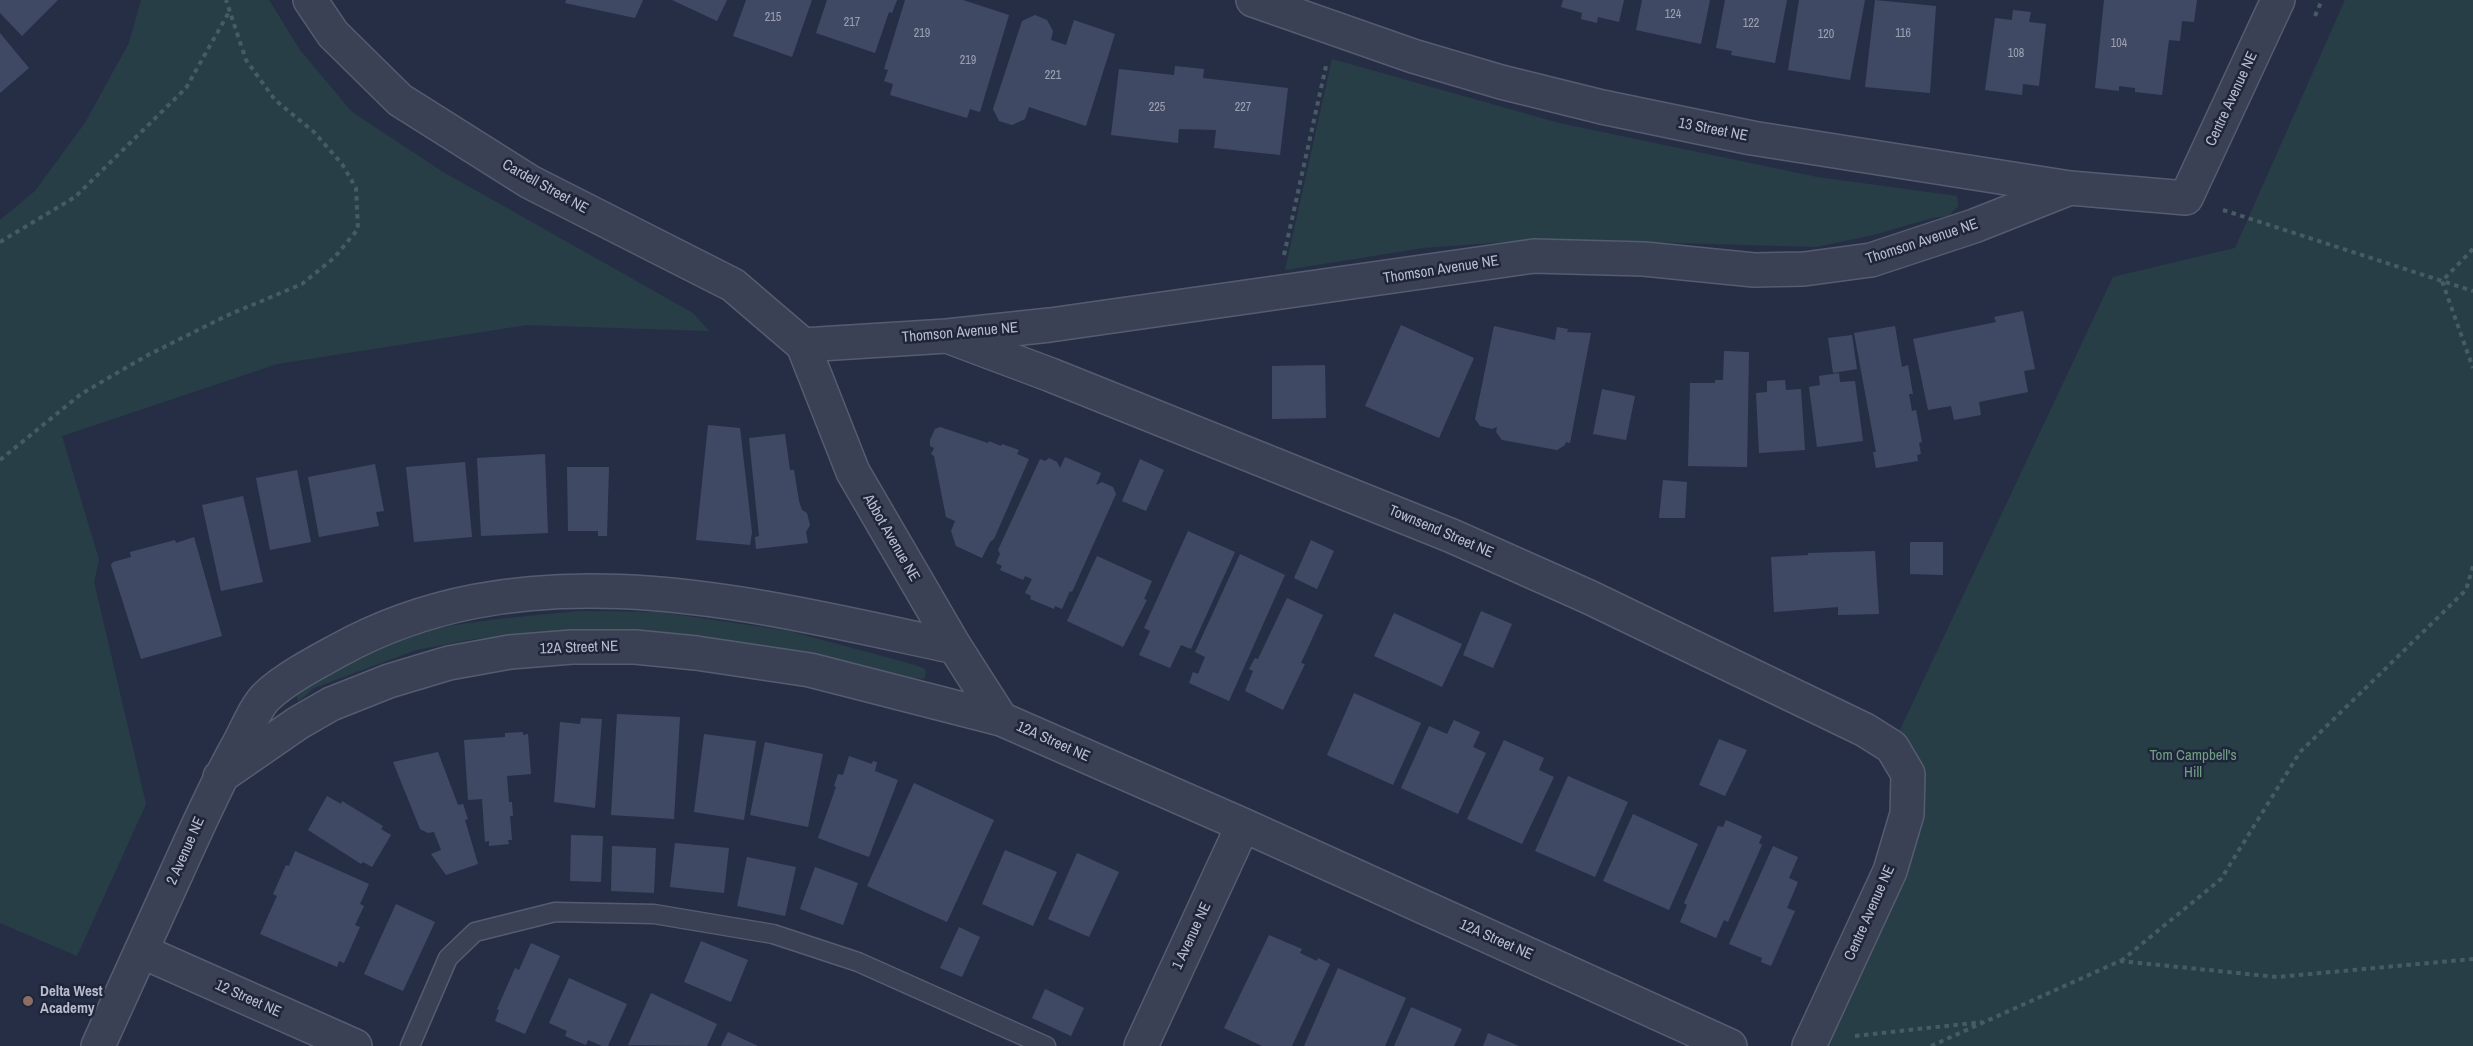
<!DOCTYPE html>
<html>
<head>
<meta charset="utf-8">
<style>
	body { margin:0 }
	canvas { display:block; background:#262e46 }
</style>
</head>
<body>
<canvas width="2473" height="1046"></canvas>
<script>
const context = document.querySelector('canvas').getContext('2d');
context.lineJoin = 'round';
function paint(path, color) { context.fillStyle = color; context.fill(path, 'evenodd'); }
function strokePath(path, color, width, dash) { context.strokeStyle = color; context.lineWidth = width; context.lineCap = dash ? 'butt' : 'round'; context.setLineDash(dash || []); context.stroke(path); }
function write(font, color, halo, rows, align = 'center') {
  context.font = font + ' "Archivo Narrow",sans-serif'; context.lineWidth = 5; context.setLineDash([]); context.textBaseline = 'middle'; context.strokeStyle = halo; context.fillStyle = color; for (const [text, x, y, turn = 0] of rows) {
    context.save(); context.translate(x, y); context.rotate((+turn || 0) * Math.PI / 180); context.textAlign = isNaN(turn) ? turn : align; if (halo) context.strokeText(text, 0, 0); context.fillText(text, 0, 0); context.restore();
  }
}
paint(new Path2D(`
	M 141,0 L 269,0 L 300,50 L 352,112 L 443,172 L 693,313 L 709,331 L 527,325 L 277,364 L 62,436 L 99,560 L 94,582 L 146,804 L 77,956 L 0,923 L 0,220 L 35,191 L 85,123 L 129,43 Z
	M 2345,0 L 2473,0 L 2473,1046 L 1809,1046 L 1890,871 L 1892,747 L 2113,277 L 2235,248 Z
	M 1332,59 L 1559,123 L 1817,177 L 1957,196 L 1958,206 L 1948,216 L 1932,218 L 1873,235 L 1816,247 L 1546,239 L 1423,248 L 1285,270 Z
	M 580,611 L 660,612 L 789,631 L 915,665 L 925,669 L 926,674 L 924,679 L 914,678 L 760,646 L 666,632 L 600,629 L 474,639 L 416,650 L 314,688 L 298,702 L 296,691 C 380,625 477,621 580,611 Z`), '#283e47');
paint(new Path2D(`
	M 0,0 L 58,0 L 22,36 L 0,13 Z
	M 566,0 L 643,0 L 635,18 L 565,3 Z
	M 672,0 L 727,0 L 717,21 Z
	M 746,0 L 812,0 L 792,57 L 733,36 Z
	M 827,0 L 897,0 L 892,13 L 889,12 L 875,53 L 816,33 Z
	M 905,0 L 963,0 L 1009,15 L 980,112 L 970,109 L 967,118 L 890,95 L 893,84 L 884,81 L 888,70 L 884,69 Z
	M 1563,0 L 1624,0 L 1619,22 L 1598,17 L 1597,23 L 1581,19 L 1582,13 L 1561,7 Z
	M 1642,0 L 1710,0 L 1701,44 L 1636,30 Z
	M 1725,0 L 1787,0 L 1775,63 L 1731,55 L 1732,51 L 1716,48 Z
	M 1799,0 L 1865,0 L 1850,80 L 1788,70 Z
	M 1875,0 L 1936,6 L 1930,93 L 1865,87 Z
	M 2104,0 L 2197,0 L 2194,22 L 2182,21 L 2180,41 L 2169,40 L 2162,95 L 2135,92 L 2135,88 L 2119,86 L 2119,91 L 2095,88 Z
	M 2013,10 L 2031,12 L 2029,22 L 2046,24 L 2039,86 L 2023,84 L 2022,95 L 1985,90 L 1995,18 L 2012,20 Z
	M 1035,15 L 1047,20 L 1053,31 L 1051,40 L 1066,45 L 1074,20 L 1115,34 L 1086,126 L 1029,107 L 1025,119 L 1012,125 L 999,121 L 993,109 L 1022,21 Z
	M 0,33 L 29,68 L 0,93 Z
	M 1175,66 L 1204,69 L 1203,78 L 1288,88 L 1280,155 L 1214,148 L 1216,130 L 1179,129 L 1178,143 L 1111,135 L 1119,69 L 1174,75 Z
	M 2023,311 L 2035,369 L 2024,371 L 2028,392 L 1979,402 L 1981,415 L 1954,420 L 1951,406 L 1928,410 L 1913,339 L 1996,322 L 1994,317 Z
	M 1401,325 L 1474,358 L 1439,438 L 1365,406 Z
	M 1494,326 L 1555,340 L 1557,327 L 1568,329 L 1567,332 L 1591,333 L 1570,443 L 1566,442 L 1565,445 L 1557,450 L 1502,440 L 1496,432 L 1497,427 L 1492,429 L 1480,426 L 1475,419 Z
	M 1895,326 L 1902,367 L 1908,365 L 1913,394 L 1909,394 L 1912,411 L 1916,410 L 1922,442 L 1919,443 L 1921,454 L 1917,455 L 1918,461 L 1876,468 L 1873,452 L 1876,452 L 1854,333 Z
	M 1852,335 L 1857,369 L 1833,373 L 1828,338 Z
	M 1724,351 L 1749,352 L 1747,467 L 1688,466 L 1690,383 L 1715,383 L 1715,380 L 1723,380 Z
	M 1325,365 L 1326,418 L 1272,419 L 1272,366 Z
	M 1839,373 L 1840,382 L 1855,381 L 1863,441 L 1817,447 L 1809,387 L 1820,385 L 1819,376 Z
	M 1785,380 L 1786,390 L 1801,389 L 1805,450 L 1759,453 L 1756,393 L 1767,392 L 1767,381 Z
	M 1602,389 L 1635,396 L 1626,440 L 1593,434 Z
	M 708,425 L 740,428 L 752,532 L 750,545 L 696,540 Z
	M 940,427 L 988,443 L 989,441 L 1001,446 L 1002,444 L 1019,450 L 1017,454 L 1029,459 L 994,539 L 990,542 L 982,558 L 956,546 L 951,531 L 955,521 L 946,517 L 934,456 L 931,454 L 934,448 L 930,446 L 930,440 L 935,429 Z
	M 785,434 L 790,470 L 794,470 L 799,501 L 802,510 L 807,513 L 810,525 L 806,532 L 808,543 L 756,549 L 755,537 L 759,536 L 749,438 Z
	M 545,454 L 548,533 L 481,536 L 477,458 Z
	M 1065,457 L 1101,473 L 1096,485 L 1102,482 L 1113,487 L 1116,494 L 1072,592 L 1070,591 L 1062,609 L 1055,606 L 1054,609 L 1030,599 L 1031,596 L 1025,593 L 1032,579 L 1025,576 L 1023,580 L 1000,570 L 1002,566 L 996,563 L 1000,554 L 998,550 L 1040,459 L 1045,461 L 1049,458 L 1057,462 L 1060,468 Z
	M 1140,459 L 1164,470 L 1146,511 L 1122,501 Z
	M 465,462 L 472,537 L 414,542 L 406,467 Z
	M 375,464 L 384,511 L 376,512 L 379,526 L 319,537 L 308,477 Z
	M 567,467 L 609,467 L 607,536 L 598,536 L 598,531 L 568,531 Z
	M 297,470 L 311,542 L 270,550 L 256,478 Z
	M 1663,480 L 1687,482 L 1685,518 L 1659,518 Z
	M 243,496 L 263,582 L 221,591 L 202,505 Z
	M 1188,531 L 1235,552 L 1191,649 L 1181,645 L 1170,668 L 1139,655 L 1150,631 L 1144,628 Z
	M 194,537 L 222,636 L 141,659 L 111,565 L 113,562 L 131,557 L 130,552 L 175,540 L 176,543 Z
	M 1311,540 L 1334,551 L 1317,589 L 1294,578 Z
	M 1910,542 L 1943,542 L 1943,575 L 1910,574 Z
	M 1875,551 L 1879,614 L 1838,615 L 1838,607 L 1774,612 L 1771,557 L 1808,555 L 1808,553 Z
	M 1240,554 L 1285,575 L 1229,701 L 1189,683 L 1193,672 L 1198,674 L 1205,657 L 1195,652 Z
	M 1097,556 L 1152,581 L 1144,599 L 1147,600 L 1123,647 L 1067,621 Z
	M 1287,598 L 1323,615 L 1301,663 L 1305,664 L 1283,710 L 1245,691 L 1253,671 L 1249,669 L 1255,658 L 1258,659 Z
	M 1481,611 L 1512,624 L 1493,668 L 1463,655 Z
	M 1394,613 L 1462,644 L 1442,687 L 1374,656 Z
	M 1354,693 L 1421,723 L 1393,785 L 1327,755 Z
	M 617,714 L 680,717 L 674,819 L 611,815 Z
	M 581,718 L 602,719 L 595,808 L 554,802 L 560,722 L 580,724 Z
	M 1454,720 L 1480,732 L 1473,747 L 1486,753 L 1458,814 L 1401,788 L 1429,726 L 1447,734 Z
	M 523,732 L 523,735 L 528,734 L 531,774 L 507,776 L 509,802 L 512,802 L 513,816 L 510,816 L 512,840 L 508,840 L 509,844 L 489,846 L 489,841 L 485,842 L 482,799 L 468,800 L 464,740 L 505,737 L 505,733 Z
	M 704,734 L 756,741 L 744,820 L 694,812 Z
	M 1719,739 L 1747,750 L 1725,796 L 1699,785 Z
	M 1504,740 L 1544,758 L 1539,770 L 1554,777 L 1522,844 L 1467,819 Z
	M 765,742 L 823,754 L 808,827 L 750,815 Z
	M 438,752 L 458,805 L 463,804 L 468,819 L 465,820 L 478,864 L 446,875 L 431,854 L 441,850 L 434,832 L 428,833 L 420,829 L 393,762 Z
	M 849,756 L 872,764 L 873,761 L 877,762 L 875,771 L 898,780 L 869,857 L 818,838 L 836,787 L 834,786 L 838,774 L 843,775 Z
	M 1568,776 L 1628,802 L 1595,877 L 1535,851 Z
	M 914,783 L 994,820 L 947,922 L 867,886 Z
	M 327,796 L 341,804 L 342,801 L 383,826 L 381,829 L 391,835 L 372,867 L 363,862 L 361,864 L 308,830 Z
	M 1633,814 L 1698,844 L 1669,910 L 1603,881 Z
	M 1726,820 L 1762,836 L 1759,843 L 1762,845 L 1728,922 L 1724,920 L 1716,938 L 1680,922 L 1687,905 L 1684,903 L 1718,826 L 1723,827 Z
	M 571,835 L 603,836 L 601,882 L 570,881 Z
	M 675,843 L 729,848 L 724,893 L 670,887 Z
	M 612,846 L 656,848 L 654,893 L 611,891 Z
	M 1773,846 L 1798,857 L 1789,878 L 1798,882 L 1787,908 L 1795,911 L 1771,966 L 1761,962 L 1762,958 L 1729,944 Z
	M 1005,850 L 1057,872 L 1033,926 L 982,904 Z
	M 295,851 L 369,884 L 360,904 L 364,906 L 355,925 L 360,927 L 344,963 L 339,961 L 337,967 L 260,934 L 277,896 L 273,894 L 286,865 L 289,866 Z
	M 1077,853 L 1119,872 L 1089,937 L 1048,919 Z
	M 747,857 L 796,867 L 785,916 L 737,906 Z
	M 815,867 L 858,883 L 843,925 L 800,909 Z
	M 396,904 L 435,922 L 403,991 L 364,974 Z
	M 959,927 L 980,937 L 962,977 L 940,968 Z
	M 1269,935 L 1302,949 L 1300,953 L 1317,961 L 1318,958 L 1330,964 L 1292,1046 L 1262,1046 L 1224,1028 Z
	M 701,941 L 748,960 L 731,1002 L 684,982 Z
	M 531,943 L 560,956 L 525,1034 L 495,1021 L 499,1010 L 497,1009 L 515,968 L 519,970 Z
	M 1338,968 L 1406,998 L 1385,1046 L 1304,1046 Z
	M 569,978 L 627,1004 L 608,1046 L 602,1046 L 588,1040 L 586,1045 L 565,1036 L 567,1031 L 549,1023 Z
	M 1045,989 L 1084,1008 L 1071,1036 L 1032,1018 Z
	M 651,993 L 717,1024 L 707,1046 L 628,1045 Z
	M 1411,1007 L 1462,1029 L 1454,1046 L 1394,1046 Z
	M 728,1032 L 758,1046 L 721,1046 Z
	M 1488,1033 L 1519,1046 L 1483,1046 Z`), '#404963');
const service = new Path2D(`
	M 410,1046 L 448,958 L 475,932 L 555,912 L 654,914 L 773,934 L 858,962 L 1046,1046`);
const minor = new Path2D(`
	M 310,0 L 333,34 L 400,100 L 530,182 L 733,285 L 803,345 L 853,472 L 955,647 L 1001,719
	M 1253,0 L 1413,56 L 1501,82 L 1602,107 L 1752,138 L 2070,188 L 2186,198 L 2278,0
	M 947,336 L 1051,375 L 1452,536 L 1589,597 L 1865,730 L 1892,747 L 1908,774 L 1907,814 L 1890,871 L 1809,1046
	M 803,345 L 947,336 L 1050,325 L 1534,256 L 1644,259 L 1754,270 L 1804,269 L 1871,260 L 1974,226 L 2070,188
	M 220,777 L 298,723 L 331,704 L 389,681 L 449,663 L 510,652 L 572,647 L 635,647 L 696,653 L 810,670 L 1001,719 L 1243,825 L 1730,1046
	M 141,951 L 355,1046
	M 98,1046 C 124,989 150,931 176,874 C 195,832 214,789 236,749 C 245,734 255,707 267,696 C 285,679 315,663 337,651 C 530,544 753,604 955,647
	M 1141,1046 L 1243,825`);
strokePath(service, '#565c70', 21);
strokePath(minor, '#565c70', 36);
strokePath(new Path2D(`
	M 2315,16 L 2322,0
	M 2223,210 L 2473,291
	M 0,242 L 75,197 L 186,88 L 229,12
	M 2473,249 L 2442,281 L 2473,368
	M 1284,255 L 1326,66
	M 0,460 L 81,394 L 146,356 L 226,316 L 302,284 L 334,258 L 358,229 L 356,188 L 342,164 L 314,132 L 275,100 L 246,60 L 226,0
	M 2121,961 L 2221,879 L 2300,752 L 2466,590 L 2473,566
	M 1855,1036 L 1982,1022
	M 1931,1046 L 2120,961 L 2277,977 L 2473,959`), '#475b62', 4, [4.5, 4.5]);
strokePath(service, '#3b4155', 18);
strokePath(minor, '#3b4155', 33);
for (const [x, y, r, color] of [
	[28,1001,6,"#8d6e63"]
]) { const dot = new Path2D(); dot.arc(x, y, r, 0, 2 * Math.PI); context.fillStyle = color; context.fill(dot); strokePath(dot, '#1f263b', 2); }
write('12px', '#9ba0b3', null, [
	["124",1673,15],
	["215",773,18],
	["217",852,23],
	["122",1751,24],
	["219",922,34],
	["116",1903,34],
	["120",1826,35],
	["104",2119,44],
	["108",2016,54],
	["219",968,61],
	["221",1053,76],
	["225",1157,108],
	["227",1243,108]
]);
write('15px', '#b9bdce', '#1f263b', [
	["Centre Avenue NE",2232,99,-65],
	["13 Street NE",1713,130,11],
	["Cardell Street NE",545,187,29],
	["Thomson Avenue NE",1922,242,-18],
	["Thomson Avenue NE",1441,270,-9],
	["Thomson Avenue NE",960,333,-5],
	["Townsend Street NE",1441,532,23],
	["Abbot Avenue NE",891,538,60],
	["12A Street NE",579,648,-2],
	["12A Street NE",1053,742,24],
	["2 Avenue NE",186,851,-66],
	["Centre Avenue NE",1870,913,-66],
	["1 Avenue NE",1192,936,-65],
	["12A Street NE",1496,940,24],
	["12 Street NE",248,999,24]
]);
write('15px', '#6fa082', '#1f263b', [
	["Tom Campbell's",2193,756],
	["Hill",2193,773]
]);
write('bold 15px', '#b9bdce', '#1f263b', [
	["Delta West",40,992],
	["Academy",40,1009]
], 'left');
</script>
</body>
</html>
